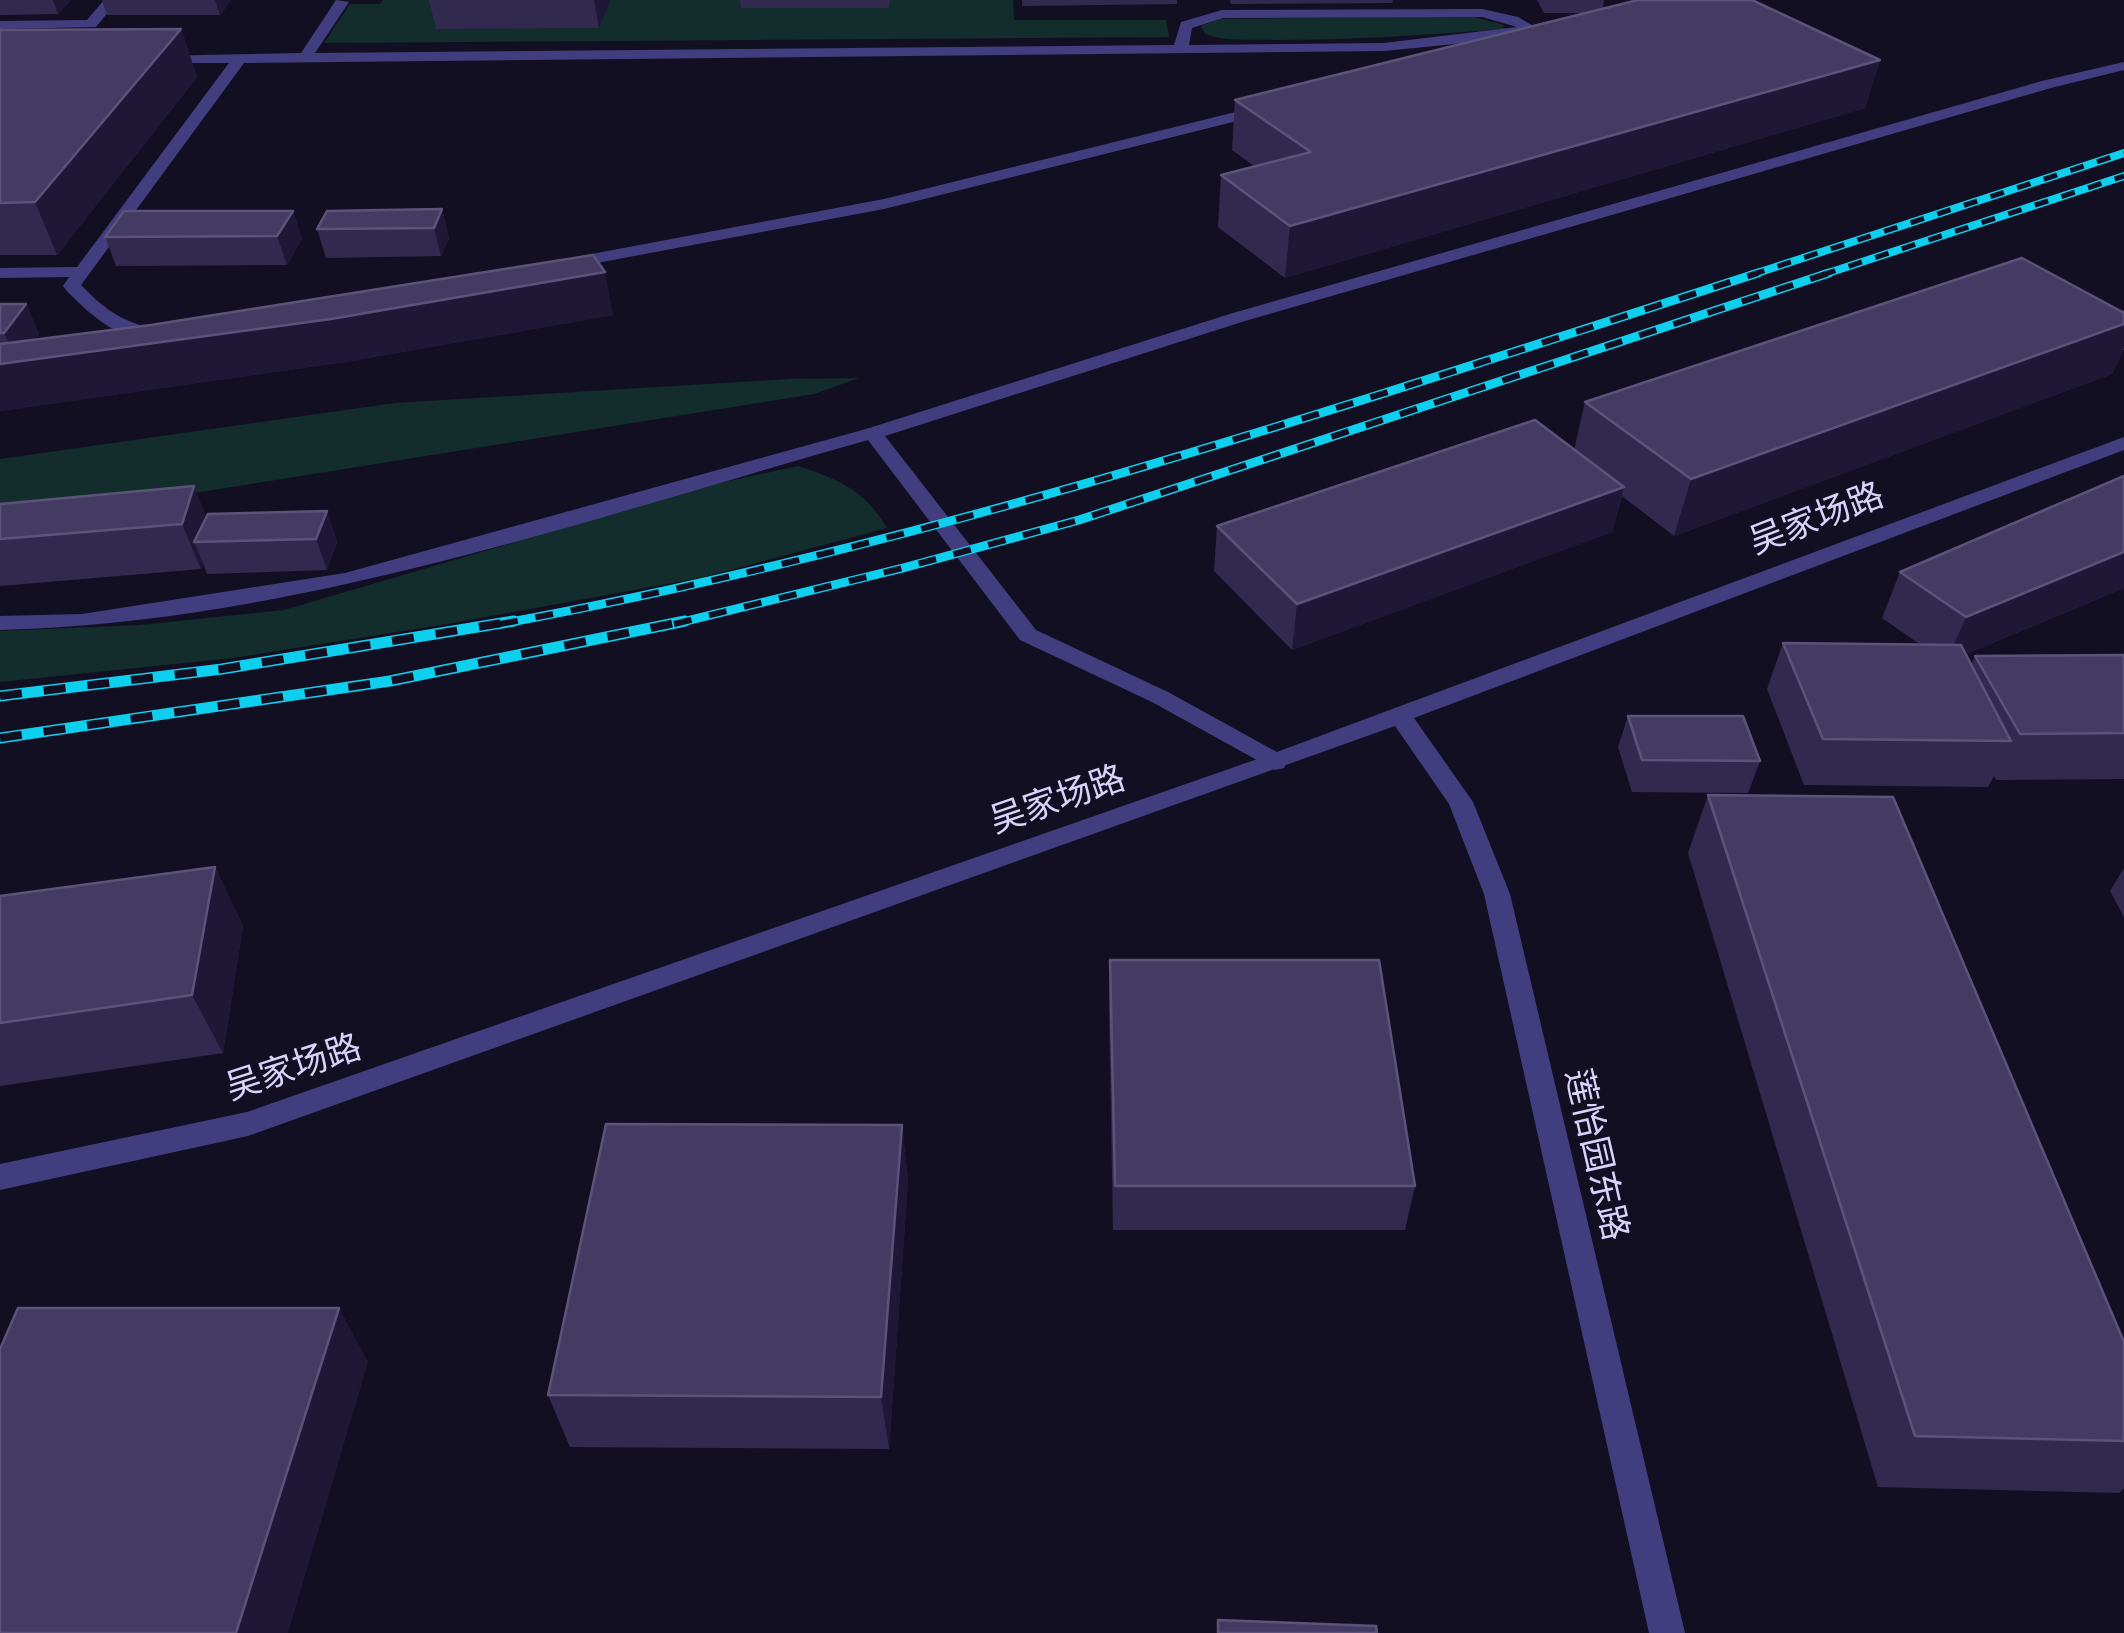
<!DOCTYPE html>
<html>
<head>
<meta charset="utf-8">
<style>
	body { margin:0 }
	canvas { display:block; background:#130f22 }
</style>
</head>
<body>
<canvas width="2124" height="1633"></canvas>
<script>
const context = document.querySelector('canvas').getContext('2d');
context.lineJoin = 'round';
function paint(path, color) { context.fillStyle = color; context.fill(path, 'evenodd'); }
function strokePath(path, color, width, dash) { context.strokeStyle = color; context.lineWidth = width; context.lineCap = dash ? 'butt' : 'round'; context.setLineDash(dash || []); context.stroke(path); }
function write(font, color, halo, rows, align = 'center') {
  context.font = font + ' Helvetica,"Noto Sans SC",sans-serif'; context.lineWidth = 10; context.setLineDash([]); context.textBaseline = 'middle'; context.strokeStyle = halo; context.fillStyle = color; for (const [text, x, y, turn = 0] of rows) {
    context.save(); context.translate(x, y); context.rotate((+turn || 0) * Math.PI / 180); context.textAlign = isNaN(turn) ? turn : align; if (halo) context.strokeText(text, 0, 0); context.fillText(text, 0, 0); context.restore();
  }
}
paint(new Path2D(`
	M 383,0 L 1013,0 L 1014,20 L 1166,20 L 1169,37 L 324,43 L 350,4 L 380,4 Z
	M 1470,16 L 1504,25 L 1503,29 C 1427,35 1352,40 1275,40 C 1252,39 1227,42 1205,34 L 1201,26 L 1220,19 Z
	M 859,378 L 814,394 L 0,524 L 0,459 L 395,403 L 789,379 Z
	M 798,466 C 839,480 864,489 887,528 L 700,578 L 447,624 L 233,658 L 0,682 L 0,631 L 140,625 L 284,610 L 706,486 Z`), '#132c2c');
paint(new Path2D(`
	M 104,0 L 118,0 L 96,27 L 0,29 L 0,21 L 87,20 Z
	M 336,0 L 349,2 L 315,53 L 1174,45 L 1181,22 L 1222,10 L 1482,9 L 1518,17 L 1537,28 L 1506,39 L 1384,51 L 244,63 L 81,285 C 110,315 126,323 164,331 L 164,339 C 124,346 91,316 66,290 L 63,286 L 69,277 L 0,278 L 0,268 L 77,267 L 229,63 L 160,63 L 155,62 L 155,56 L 301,53 ZM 1482,17 L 1517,27 L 1384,43 L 1189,45 L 1192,28 L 1223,18 Z
	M 2124,62 L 2124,70 L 2051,88 L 1245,321 L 885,436 L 1036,630 L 1168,692 L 1284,756 L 1287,762 L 1284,768 L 1275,770 L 1152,702 L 1020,640 L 868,440 C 588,519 293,623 0,630 L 0,616 L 82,614 L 345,573 L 866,429 L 1233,313 L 2042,81 Z
	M 1268,104 L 1276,109 L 1273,112 L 884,209 L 565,269 L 556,264 L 565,259 L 884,199 Z`), '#423d7f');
paint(new Path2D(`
	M 2124,437 L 2124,450 L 1414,718 L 1473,802 L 1510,894 L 1685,1633 L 1649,1633 L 1484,894 L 1449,804 L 1395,726 L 248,1136 L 0,1190 L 0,1164 L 247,1112 L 1266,756 Z`), '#423d7f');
const railFar2 = new Path2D(`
	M 1751,275 L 2124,153
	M 1822,275 L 2124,176`);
const railFar1 = new Path2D(`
	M 500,624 C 931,545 1343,407 1758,273
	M 674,624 L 903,568 L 1079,520 L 1829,273`);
const rail = new Path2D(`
	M 0,696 L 222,669 L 514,621
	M 0,738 L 390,681 L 685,621`);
strokePath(railFar2, '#0ecfee', 8);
strokePath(railFar1, '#0ecfee', 9);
strokePath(rail, '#0ecfee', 11);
strokePath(railFar2, '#130f22', 5, [14]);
strokePath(railFar1, '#130f22', 6, [18]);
strokePath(rail, '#130f22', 8, [22]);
paint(new Path2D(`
	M 0,0 L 71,0 L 58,14 L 0,15 Z
	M 102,0 L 231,0 L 220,15 L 107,15 Z
	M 429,0 L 611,0 L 599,28 L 436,29 Z
	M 740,0 L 890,0 L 889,8 L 741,8 Z
	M 1022,0 L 1177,0 L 1177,4 L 1022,6 Z
	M 1230,0 L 1393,0 L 1392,3 L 1231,4 Z
	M 1537,0 L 1604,0 L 1603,9 L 1880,60 L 1865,108 L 1285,278 L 1218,227 L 1221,175 L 1254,166 L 1232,150 L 1235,100 L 1586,13 L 1544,13 Z
	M 181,29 L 197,77 L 57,255 L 0,255 L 0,30 Z
	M 442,209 L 449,238 L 441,256 L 326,258 L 317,229 Z
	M 293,211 L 302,239 L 287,265 L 116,266 L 105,237 Z
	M 0,304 L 26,304 L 39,334 L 35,339 L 613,315 L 345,362 L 0,411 Z
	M 2124,310 L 2124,350 L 2123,350 L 2112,374 L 1674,536 L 1622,496 L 1612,532 L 1292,650 L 1214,571 L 1217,526 L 1574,450 L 1585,402 Z
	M 2124,476 L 2124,588 L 1966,654 L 1971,665 L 1975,656 L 2124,655 L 2124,779 L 1996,780 L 1994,776 L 1988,787 L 1804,785 L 1767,689 L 1783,643 L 1921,645 L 1882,618 L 1900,572 Z
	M 0,504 L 207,517 L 327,511 L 337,542 L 327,570 L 207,574 L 203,563 L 201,569 L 0,586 Z
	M 1628,716 L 1760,761 L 1748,793 L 1632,792 L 1618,747 Z
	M 1708,795 L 2124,1342 L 2124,1488 L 2119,1493 L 1878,1487 L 1688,853 Z
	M 215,867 L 243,926 L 223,1053 L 0,1086 L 0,896 Z
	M 2124,868 L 2124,917 L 2110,891 Z
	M 1110,960 L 1415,1186 L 1405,1230 L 1113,1230 L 1109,1006 Z
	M 902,1125 L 908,1181 L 889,1449 L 570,1447 L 548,1395 Z`), '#32294f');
paint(new Path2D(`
	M 53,0 L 71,0 L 58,14 Z
	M 215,0 L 231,0 L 220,15 Z
	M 594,0 L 611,0 L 599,28 Z
	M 181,29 L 197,77 L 57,255 L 35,202 Z
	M 1880,60 L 1865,108 L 1285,278 L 1290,226 Z
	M 442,209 L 449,238 L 441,256 L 434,228 Z
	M 293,211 L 302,239 L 287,265 L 277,236 Z
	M 605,272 L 613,315 L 345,362 L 0,411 L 0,364 L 17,362 L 4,333 L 26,304 L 39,334 L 19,362 Z
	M 2124,324 L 2124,347 L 2112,374 L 1674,536 L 1691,479 Z
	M 194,486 L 212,531 L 194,542 L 203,563 L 201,569 L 182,524 Z
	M 1624,487 L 1612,532 L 1292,650 L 1297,604 Z
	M 327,511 L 337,542 L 327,570 L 316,539 Z
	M 2124,552 L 2124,588 L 1946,662 L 1966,617 Z
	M 215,867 L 243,926 L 223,1053 L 192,995 Z
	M 902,1125 L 908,1181 L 889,1449 L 881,1397 Z
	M 339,1308 L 368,1362 L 288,1633 L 236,1633 Z`), '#1e1735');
const building = new Path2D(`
	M 1638,0 L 1752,0 L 1880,60 L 1290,226 L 1221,175 L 1311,152 L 1235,100 Z
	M 181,29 L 35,202 L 0,203 L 0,30 Z
	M 442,209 L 434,228 L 317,229 L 327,211 Z
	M 124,211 L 293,211 L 277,236 L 105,237 Z
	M 593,255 L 605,272 L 331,319 L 0,364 L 0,344 L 151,325 Z
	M 2022,258 L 2124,313 L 2124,324 L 1691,479 L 1585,402 Z
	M 0,304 L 26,304 L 4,333 L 0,333 Z
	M 1535,420 L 1624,487 L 1297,604 L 1217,526 Z
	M 2124,476 L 2124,552 L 1966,617 L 1900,572 Z
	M 194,486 L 182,524 L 0,539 L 0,504 Z
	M 327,511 L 316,539 L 194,542 L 208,514 Z
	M 1783,643 L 1961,645 L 2011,741 L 1823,739 Z
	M 2124,655 L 2124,733 L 2020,734 L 1975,656 Z
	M 1628,716 L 1743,716 L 1760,761 L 1642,760 Z
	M 1708,795 L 1893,797 L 2124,1342 L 2124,1441 L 1915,1436 Z
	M 215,867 L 192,995 L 0,1023 L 0,896 Z
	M 1110,960 L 1379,960 L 1415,1186 L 1115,1186 Z
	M 606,1124 L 902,1125 L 881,1397 L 548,1395 Z
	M 18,1308 L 339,1308 L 236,1633 L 0,1633 L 0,1349 Z
	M 1218,1620 L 1376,1626 L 1377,1633 L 1218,1633 Z`);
paint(building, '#443b62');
strokePath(building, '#5b537a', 2.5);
write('35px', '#d9d3fc', '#130f22', [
	["吴家场路",1817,520,-21],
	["吴家场路",1058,801,-19],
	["吴家场路",294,1069,-18],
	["莲怡园东路",1595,1155,77]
]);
</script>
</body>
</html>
